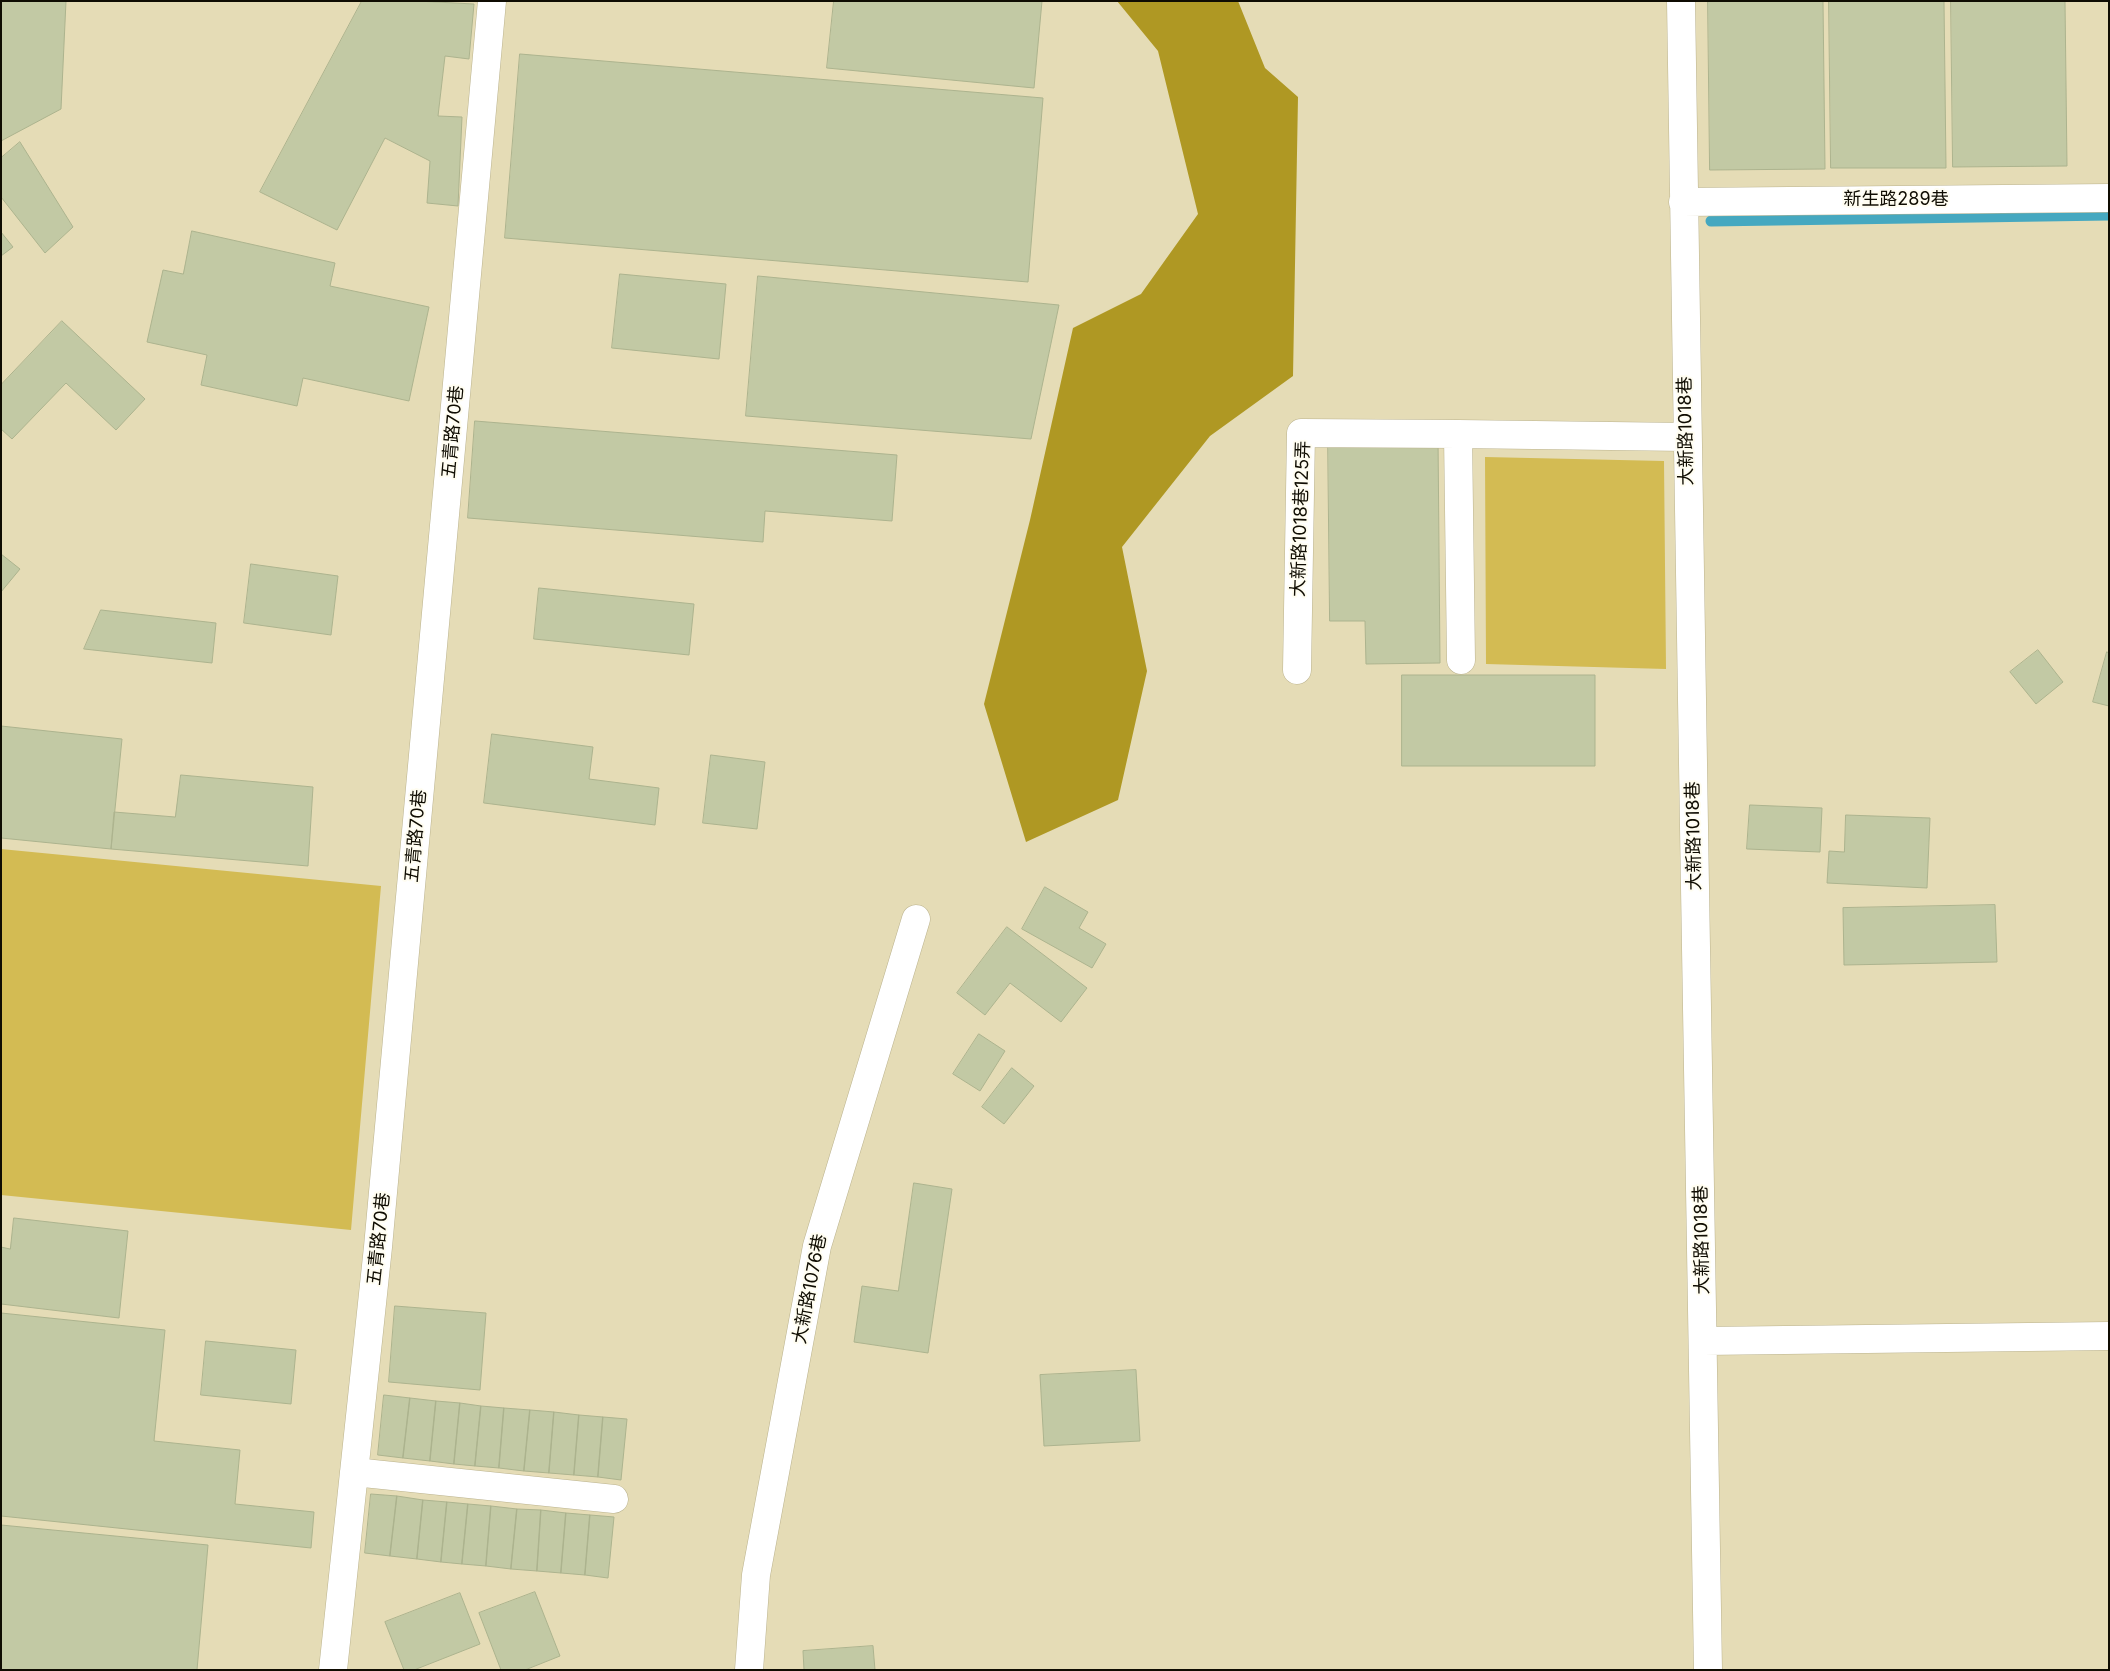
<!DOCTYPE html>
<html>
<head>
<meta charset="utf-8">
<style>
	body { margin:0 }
	#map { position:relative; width:2110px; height:1671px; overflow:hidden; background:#e5dcb6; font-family:Inter,sans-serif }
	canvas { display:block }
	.frame { position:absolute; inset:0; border:2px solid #0f0c02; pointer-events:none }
</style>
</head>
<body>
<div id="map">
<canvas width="2110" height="1671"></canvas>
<div class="frame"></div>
</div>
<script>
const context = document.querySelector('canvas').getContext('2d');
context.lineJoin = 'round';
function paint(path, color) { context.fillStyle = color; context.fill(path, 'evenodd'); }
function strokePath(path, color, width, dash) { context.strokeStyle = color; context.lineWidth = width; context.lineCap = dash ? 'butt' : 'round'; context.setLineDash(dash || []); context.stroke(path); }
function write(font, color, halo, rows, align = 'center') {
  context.font = font + ' Inter,"Noto Sans TC",sans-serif'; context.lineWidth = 4; context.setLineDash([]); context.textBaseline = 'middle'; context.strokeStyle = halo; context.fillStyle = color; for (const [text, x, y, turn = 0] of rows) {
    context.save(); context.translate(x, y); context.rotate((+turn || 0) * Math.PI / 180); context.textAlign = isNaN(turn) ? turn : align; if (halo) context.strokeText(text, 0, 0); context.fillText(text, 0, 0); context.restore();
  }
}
paint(new Path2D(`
	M 1485,457 L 1664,461 L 1666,669 L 1486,664 Z
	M 1,849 L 381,886 L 351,1230 L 1,1195 Z`), '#d3bb53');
paint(new Path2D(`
	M 1117,1 L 1238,1 L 1265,68 L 1298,97 L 1293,376 L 1210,436 L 1122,547 L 1147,671 L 1118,800 L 1026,842 L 984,704 L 1030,520 L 1073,328 L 1141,294 L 1198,214 L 1158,51 Z`), '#af9823');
strokePath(new Path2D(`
	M 1711,221 L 2109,215`), '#45a8c0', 11);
const building = new Path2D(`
	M 1,1 L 66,1 L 61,109 L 1,141 Z
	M 362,1 L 417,1 L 474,4 L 469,59 L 445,56 L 438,116 L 462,117 L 458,206 L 427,203 L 430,161 L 385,138 L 337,230 L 260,192 Z
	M 834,1 L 1042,1 L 1034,88 L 827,68 Z
	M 1708,1 L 1823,1 L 1825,169 L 1710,170 Z
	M 1829,1 L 1944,1 L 1946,168 L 1831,168 Z
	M 1951,1 L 2065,1 L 2067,166 L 1953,167 Z
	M 520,54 L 1043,98 L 1028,282 L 505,238 Z
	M 20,142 L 73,227 L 45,253 L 1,197 L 1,158 Z
	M 192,231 L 335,263 L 330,286 L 429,307 L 409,401 L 303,378 L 297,406 L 201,385 L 207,355 L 147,342 L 163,270 L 183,274 Z
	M 1,232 L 13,247 L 1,256 Z
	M 620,274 L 726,284 L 719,359 L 612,348 Z
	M 758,276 L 1059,305 L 1031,439 L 746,416 Z
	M 62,321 L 145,399 L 116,430 L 66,383 L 12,439 L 1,429 L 1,385 Z
	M 475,421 L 897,455 L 892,521 L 765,511 L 763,542 L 468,518 Z
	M 1328,436 L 1438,436 L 1440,663 L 1366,664 L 1365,621 L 1330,621 Z
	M 1,554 L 20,569 L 1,592 Z
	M 251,564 L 338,576 L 331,635 L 244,623 Z
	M 539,588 L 694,604 L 689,655 L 534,639 Z
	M 101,610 L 216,623 L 212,663 L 84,649 Z
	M 2038,650 L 2063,682 L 2036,704 L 2010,672 Z
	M 2107,652 L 2109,653 L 2109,706 L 2093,702 Z
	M 1402,675 L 1595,675 L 1595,766 L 1402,766 Z
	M 1,726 L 122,739 L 111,849 L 1,838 Z
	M 492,734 L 593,747 L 589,779 L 659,788 L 655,825 L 484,803 Z
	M 711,755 L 765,762 L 757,829 L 703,823 Z
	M 181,775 L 313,787 L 308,866 L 111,849 L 114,812 L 175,817 Z
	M 1750,805 L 1822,808 L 1820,852 L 1747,849 Z
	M 1846,815 L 1930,818 L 1927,888 L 1827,883 L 1829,851 L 1844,852 Z
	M 1045,887 L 1088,912 L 1079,928 L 1106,944 L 1092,968 L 1022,929 Z
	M 1995,905 L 1997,962 L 1844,965 L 1843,908 Z
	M 1007,927 L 1087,988 L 1061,1022 L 1010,983 L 985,1015 L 957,993 Z
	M 979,1034 L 1005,1051 L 980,1091 L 953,1074 Z
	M 1012,1068 L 1034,1086 L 1004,1124 L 982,1107 Z
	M 914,1183 L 952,1189 L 928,1353 L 854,1342 L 862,1286 L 898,1291 Z
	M 14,1218 L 128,1231 L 119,1318 L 1,1304 L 1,1247 L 10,1249 Z
	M 395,1306 L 486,1313 L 480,1390 L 389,1382 Z
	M 1,1313 L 165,1330 L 154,1441 L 240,1450 L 235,1504 L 314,1512 L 311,1548 L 1,1516 Z
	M 206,1341 L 296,1350 L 291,1404 L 201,1395 Z
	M 1136,1370 L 1140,1441 L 1044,1446 L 1040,1375 Z
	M 384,1395 L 410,1398 L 403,1458 L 378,1455 Z
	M 410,1398 L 436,1401 L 430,1461 L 403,1458 Z
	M 436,1401 L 460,1403 L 454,1464 L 430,1461 Z
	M 460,1403 L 481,1406 L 475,1466 L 454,1464 Z
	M 481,1406 L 504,1408 L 499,1468 L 475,1466 Z
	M 504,1408 L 530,1410 L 524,1471 L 499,1468 Z
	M 530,1410 L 554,1412 L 549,1473 L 524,1471 Z
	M 554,1412 L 579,1415 L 574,1475 L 549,1473 Z
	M 579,1415 L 603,1417 L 598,1477 L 574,1475 Z
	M 603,1417 L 627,1419 L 621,1480 L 598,1477 Z
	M 371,1494 L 397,1496 L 390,1556 L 365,1553 Z
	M 397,1496 L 423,1500 L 417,1559 L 390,1556 Z
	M 423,1500 L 447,1502 L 441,1562 L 417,1559 Z
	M 447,1502 L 468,1504 L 462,1564 L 441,1562 Z
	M 468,1504 L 491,1506 L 486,1566 L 462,1564 Z
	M 491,1506 L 517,1509 L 511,1569 L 486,1566 Z
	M 517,1509 L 541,1510 L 537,1571 L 511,1569 Z
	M 541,1510 L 566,1513 L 561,1573 L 537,1571 Z
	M 566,1513 L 590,1515 L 585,1575 L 561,1573 Z
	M 590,1515 L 614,1517 L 608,1578 L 585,1575 Z
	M 1,1525 L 208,1545 L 197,1670 L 1,1670 Z
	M 535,1592 L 560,1656 L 525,1670 L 501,1670 L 479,1613 Z
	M 460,1593 L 480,1644 L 414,1670 L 404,1670 L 385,1622 Z
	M 873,1646 L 875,1670 L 804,1670 L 803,1651 Z`);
paint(building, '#c2c9a4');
strokePath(building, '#acb38e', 1);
const minor = new Path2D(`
	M 1681,1 C 1687,557 1701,1114 1708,1670
	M 1683,202 L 2109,198
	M 1461,660 L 1458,434 L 1686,437
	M 1297,670 L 1301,433 L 1458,434
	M 1704,1341 L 2109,1336
	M 354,1472 L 614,1499
	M 333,1670 L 378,1247 L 492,1
	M 749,1670 L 756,1575 L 817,1246 L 916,919`);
strokePath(minor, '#bbb38e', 29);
strokePath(minor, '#fff', 28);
write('18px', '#0f0c02', '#fffdf1', [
	["新生路289巷",1896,200],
	["大新路1018巷",1686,431,-91],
	["五青路70巷",453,432,-85],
	["大新路1018巷125弄",1301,519,-88],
	["五青路70巷",416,836,-85],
	["大新路1018巷",1694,836,-91],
	["五青路70巷",379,1239,-84],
	["大新路1018巷",1702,1240,-91],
	["大新路1076巷",810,1289,-79]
]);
</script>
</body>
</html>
